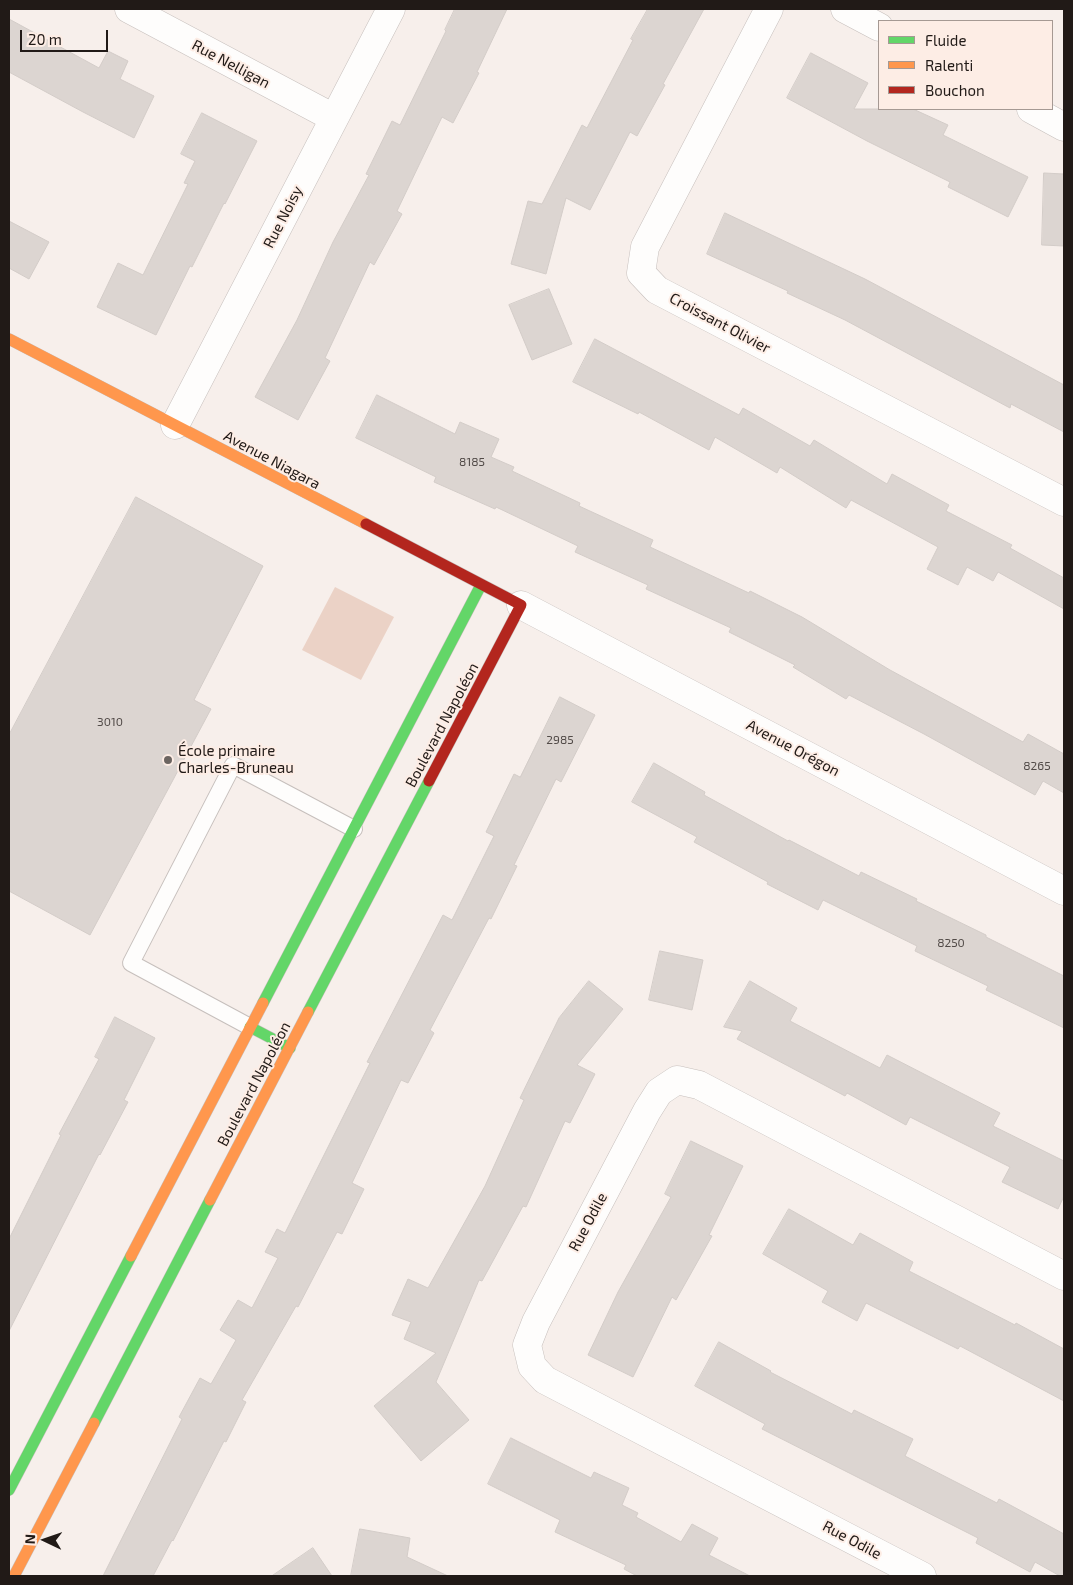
<!DOCTYPE html>
<html>
<head>
<meta charset="utf-8">
<style>
	body { margin:0 }
	#map { position:relative; width:1073px; height:1585px; overflow:hidden; background:#f7efeb; font-family:"Exo 2",sans-serif }
	canvas { display:block }
	.frame { position:absolute; inset:0; border:10px solid #211a17; pointer-events:none }
	.legend { position:absolute; left:878px; top:20px; width:175px; height:90px; box-sizing:border-box; background:#fdede5; border:1px solid #a59993; margin:0; padding:6px 9px; list-style:none; font-size:15px; color:#211a17 }
	.legend li { display:flex; align-items:center; gap:10px; height:25px }
	.legend b { width:25px; border:1px solid #a59993 }
	.north { position:absolute; left:20px; top:1515px; width:50px; height:50px; -webkit-text-stroke:4px #fdede5; paint-order:stroke; rotate:273deg; font-size:14px; font-weight:700; line-height:20px; text-align:center; color:#211a17 }
	.north::after { content:''; display:block; margin:auto; width:18px; height:22px; background:#211a17; clip-path:polygon(50% 0,100% 100%,50% 72%,0 100%) }
	.scale { position:absolute; left:20px; top:30px; width:88px; height:22px; box-sizing:border-box; border:2px solid #211a17; border-top:0; padding-left:6px; font-size:15px; line-height:18px; white-space:nowrap; color:#211a17; -webkit-text-stroke:4px #fdede5; paint-order:stroke }
</style>
</head>
<body>
<div id="map">
<canvas width="1073" height="1585"></canvas>
<div class="frame"></div>
<ul class="legend">
<li><b style="height:6px;background:#63d668"></b>Fluide</li>
<li><b style="height:6px;background:#ff974d"></b>Ralenti</li>
<li><b style="height:6px;background:#b3261e"></b>Bouchon</li>
</ul>
<div class="north">N</div>
<div class="scale">20 m</div>
</div>
<script>
const context = document.querySelector('canvas').getContext('2d');
context.lineJoin = 'round';
function paint(path, color) { context.fillStyle = color; context.fill(path, 'evenodd'); }
function strokePath(path, color, width, dash) { context.strokeStyle = color; context.lineWidth = width; context.lineCap = dash ? 'butt' : 'round'; context.setLineDash(dash || []); context.stroke(path); }
function write(font, color, halo, rows, align = 'center') {
  context.font = font + ' "Exo 2",sans-serif'; context.lineWidth = 4; context.setLineDash([]); context.textBaseline = 'middle'; context.strokeStyle = halo; context.fillStyle = color; for (const [text, x, y, turn = 0] of rows) {
    context.save(); context.translate(x, y); context.rotate((+turn || 0) * Math.PI / 180); context.textAlign = isNaN(turn) ? turn : align; if (halo) context.strokeText(text, 0, 0); context.fillText(text, 0, 0); context.restore();
  }
}
paint(new Path2D(`
	M 335,587 L 394,617 L 361,680 L 302,650 Z`), '#ebd2c6');
const building = new Path2D(`
	M 455,9 L 507,9 L 477,72 L 479,73 L 453,123 L 442,117 L 397,211 L 402,214 L 374,265 L 370,262 L 325,358 L 330,361 L 298,420 L 255,397 L 297,320 L 333,242 L 369,175 L 366,174 L 392,121 L 400,125 L 446,31 L 445,30 Z
	M 648,9 L 704,9 L 663,84 L 665,85 L 637,136 L 630,132 L 590,210 L 566,198 L 546,274 L 511,264 L 528,201 L 542,204 L 582,125 L 587,128 L 633,40 L 631,39 Z
	M 9,19 L 99,68 L 108,51 L 128,61 L 120,79 L 154,96 L 134,138 L 83,112 L 9,72 Z
	M 811,53 L 868,83 L 854,109 L 913,109 L 948,125 L 943,135 L 1028,177 L 1008,217 L 948,187 L 950,182 L 867,141 L 787,98 Z
	M 202,113 L 257,141 L 225,204 L 224,203 L 192,267 L 190,266 L 156,335 L 97,307 L 118,263 L 143,275 L 188,184 L 184,183 L 195,161 L 181,154 Z
	M 1044,173 L 1064,174 L 1064,246 L 1042,245 Z
	M 725,213 L 865,279 L 1064,385 L 1064,432 L 1011,404 L 1010,408 L 845,320 L 787,293 L 788,291 L 707,254 Z
	M 9,221 L 49,242 L 29,279 L 9,268 Z
	M 549,289 L 572,344 L 532,360 L 509,305 Z
	M 595,339 L 739,415 L 743,408 L 810,446 L 814,440 L 887,484 L 892,474 L 949,505 L 946,511 L 1012,545 L 1010,548 L 1064,578 L 1064,609 L 998,572 L 993,581 L 967,567 L 958,585 L 927,569 L 938,547 L 851,500 L 846,508 L 780,467 L 777,473 L 715,437 L 709,450 L 639,412 L 638,414 L 573,382 Z
	M 377,395 L 455,434 L 460,422 L 499,439 L 491,457 L 514,467 L 512,471 L 580,503 L 579,506 L 653,540 L 650,547 L 749,593 L 750,591 L 802,617 L 890,670 L 1023,742 L 1028,734 L 1064,754 L 1064,793 L 1043,781 L 1035,795 L 924,734 L 849,695 L 846,699 L 793,667 L 795,665 L 729,632 L 731,628 L 646,589 L 648,585 L 575,552 L 578,546 L 496,507 L 495,509 L 434,482 L 436,477 L 356,438 Z
	M 136,497 L 263,566 L 194,700 L 211,709 L 90,935 L 9,891 L 9,735 Z
	M 560,697 L 595,715 L 561,782 L 556,779 L 514,865 L 517,866 L 491,919 L 489,918 L 430,1030 L 434,1033 L 408,1083 L 401,1080 L 352,1183 L 364,1189 L 342,1234 L 337,1232 L 298,1307 L 296,1306 L 242,1400 L 246,1402 L 226,1442 L 224,1441 L 173,1541 L 172,1540 L 153,1576 L 103,1576 L 182,1419 L 179,1417 L 200,1378 L 211,1384 L 236,1340 L 220,1330 L 238,1300 L 252,1308 L 278,1258 L 265,1252 L 277,1229 L 285,1233 L 370,1063 L 367,1062 L 443,915 L 452,920 L 494,836 L 486,832 L 514,774 L 520,777 Z
	M 654,763 L 705,792 L 704,795 L 788,841 L 789,840 L 859,876 L 861,872 L 917,899 L 916,901 L 986,935 L 986,937 L 1064,976 L 1064,1028 L 986,990 L 988,986 L 915,951 L 917,946 L 823,900 L 818,910 L 767,884 L 768,882 L 694,842 L 697,837 L 632,802 Z
	M 660,951 L 703,960 L 692,1010 L 649,1000 Z
	M 589,981 L 623,1009 L 577,1065 L 595,1074 L 570,1123 L 565,1121 L 526,1207 L 523,1206 L 482,1281 L 479,1280 L 436,1382 L 469,1420 L 421,1461 L 374,1406 L 436,1353 L 404,1339 L 411,1322 L 392,1315 L 408,1279 L 428,1288 L 485,1186 L 524,1100 L 520,1098 L 559,1018 Z
	M 750,981 L 797,1008 L 790,1021 L 880,1068 L 887,1055 L 1000,1113 L 993,1126 L 1064,1161 L 1064,1196 L 1058,1209 L 1002,1182 L 1010,1167 L 910,1117 L 906,1125 L 847,1093 L 845,1096 L 737,1039 L 742,1031 L 724,1027 Z
	M 115,1017 L 155,1038 L 124,1100 L 128,1102 L 100,1155 L 99,1154 L 9,1331 L 9,1239 L 61,1135 L 59,1134 L 99,1059 L 95,1057 Z
	M 691,1141 L 743,1166 L 709,1235 L 712,1236 L 676,1300 L 672,1297 L 633,1377 L 588,1355 L 618,1292 L 671,1197 L 665,1194 Z
	M 789,1209 L 853,1245 L 860,1233 L 913,1262 L 909,1271 L 1015,1325 L 1016,1323 L 1064,1349 L 1064,1401 L 960,1346 L 958,1349 L 866,1303 L 857,1321 L 822,1302 L 828,1291 L 763,1254 Z
	M 719,1342 L 771,1371 L 770,1372 L 852,1414 L 854,1410 L 913,1439 L 905,1456 L 997,1503 L 999,1499 L 1064,1534 L 1064,1576 L 1060,1576 L 1035,1562 L 1030,1572 L 976,1543 L 978,1538 L 762,1429 L 765,1424 L 695,1386 Z
	M 511,1438 L 591,1478 L 594,1472 L 629,1488 L 622,1505 L 638,1513 L 636,1517 L 681,1542 L 692,1524 L 718,1538 L 709,1555 L 750,1576 L 637,1576 L 624,1569 L 626,1565 L 555,1532 L 560,1520 L 488,1484 Z
	M 360,1529 L 410,1538 L 407,1557 L 448,1576 L 351,1576 Z
	M 313,1548 L 332,1576 L 272,1576 Z`);
paint(building, '#dcd5d1');
strokePath(building, '#d3ccc8', 1);
const lane = new Path2D(`
	M 250,1027 L 131,963 L 233,765 L 354,829`);
const street = new Path2D(`
	M 129,9 L 334,118
	M 769,9 L 645,247 L 641,273 L 657,290 L 1064,502
	M 845,9 L 879,27
	M 1031,109 L 1064,127
	M 175,425 L 391,9
	M 521,605 L 1064,891
	M 922,1576 L 545,1380 L 532,1366 L 527,1345 L 536,1322 L 647,1111 L 659,1092 L 677,1080 L 699,1085 L 1064,1276`);
const fast = new Path2D(`
	M 263,1003 L 481,585
	M 308,1012 L 429,781
	M 250,1027 L 290,1048
	M 94,1423 L 210,1200
	M 9,1490 L 131,1256`);
const slow = new Path2D(`
	M 9,339 L 366,524
	M 210,1200 L 308,1012
	M 131,1256 L 263,1003
	M 14,1576 L 94,1423`);
const jam = new Path2D(`
	M 366,524 L 521,605 L 429,781`);
strokePath(lane, '#c6bfbc', 18);
strokePath(street, '#c6bfbc', 29);
strokePath(fast, '#c6bfbc', 12);
strokePath(slow, '#c6bfbc', 12);
strokePath(jam, '#c6bfbc', 12);
strokePath(lane, '#fefdfc', 16);
strokePath(street, '#fefdfc', 28);
strokePath(fast, '#63d668', 11);
strokePath(slow, '#ff974d', 11);
strokePath(jam, '#b3261e', 11);
for (const [x, y, r, color] of [
	[168,760,5,"#6c6561"]
]) { const dot = new Path2D(); dot.arc(x, y, r, 0, 2 * Math.PI); context.fillStyle = color; context.fill(dot); strokePath(dot, '#fdede5', 2); }
write('12px', '#524b48', null, [
	["8185",472,462],
	["3010",110,722],
	["2985",560,740],
	["8265",1037,766],
	["8250",951,943]
]);
write('15px', '#211a17', '#fdede5', [
	["Rue Nelligan",231,64,28],
	["Rue Noisy",283,217,-63],
	["Croissant Olivier",720,323,28],
	["Avenue Niagara",272,460,28],
	["Boulevard Napoléon",442,725,-62],
	["Avenue Orégon",793,748,28],
	["Boulevard Napoléon",254,1084,-62],
	["Rue Odile",588,1222,-62],
	["Rue Odile",852,1540,28]
]);
write('15px', '#211a17', '#fdede5', [
	["École primaire",178,751],
	["Charles-Bruneau",178,768]
], 'left');
</script>
</body>
</html>
